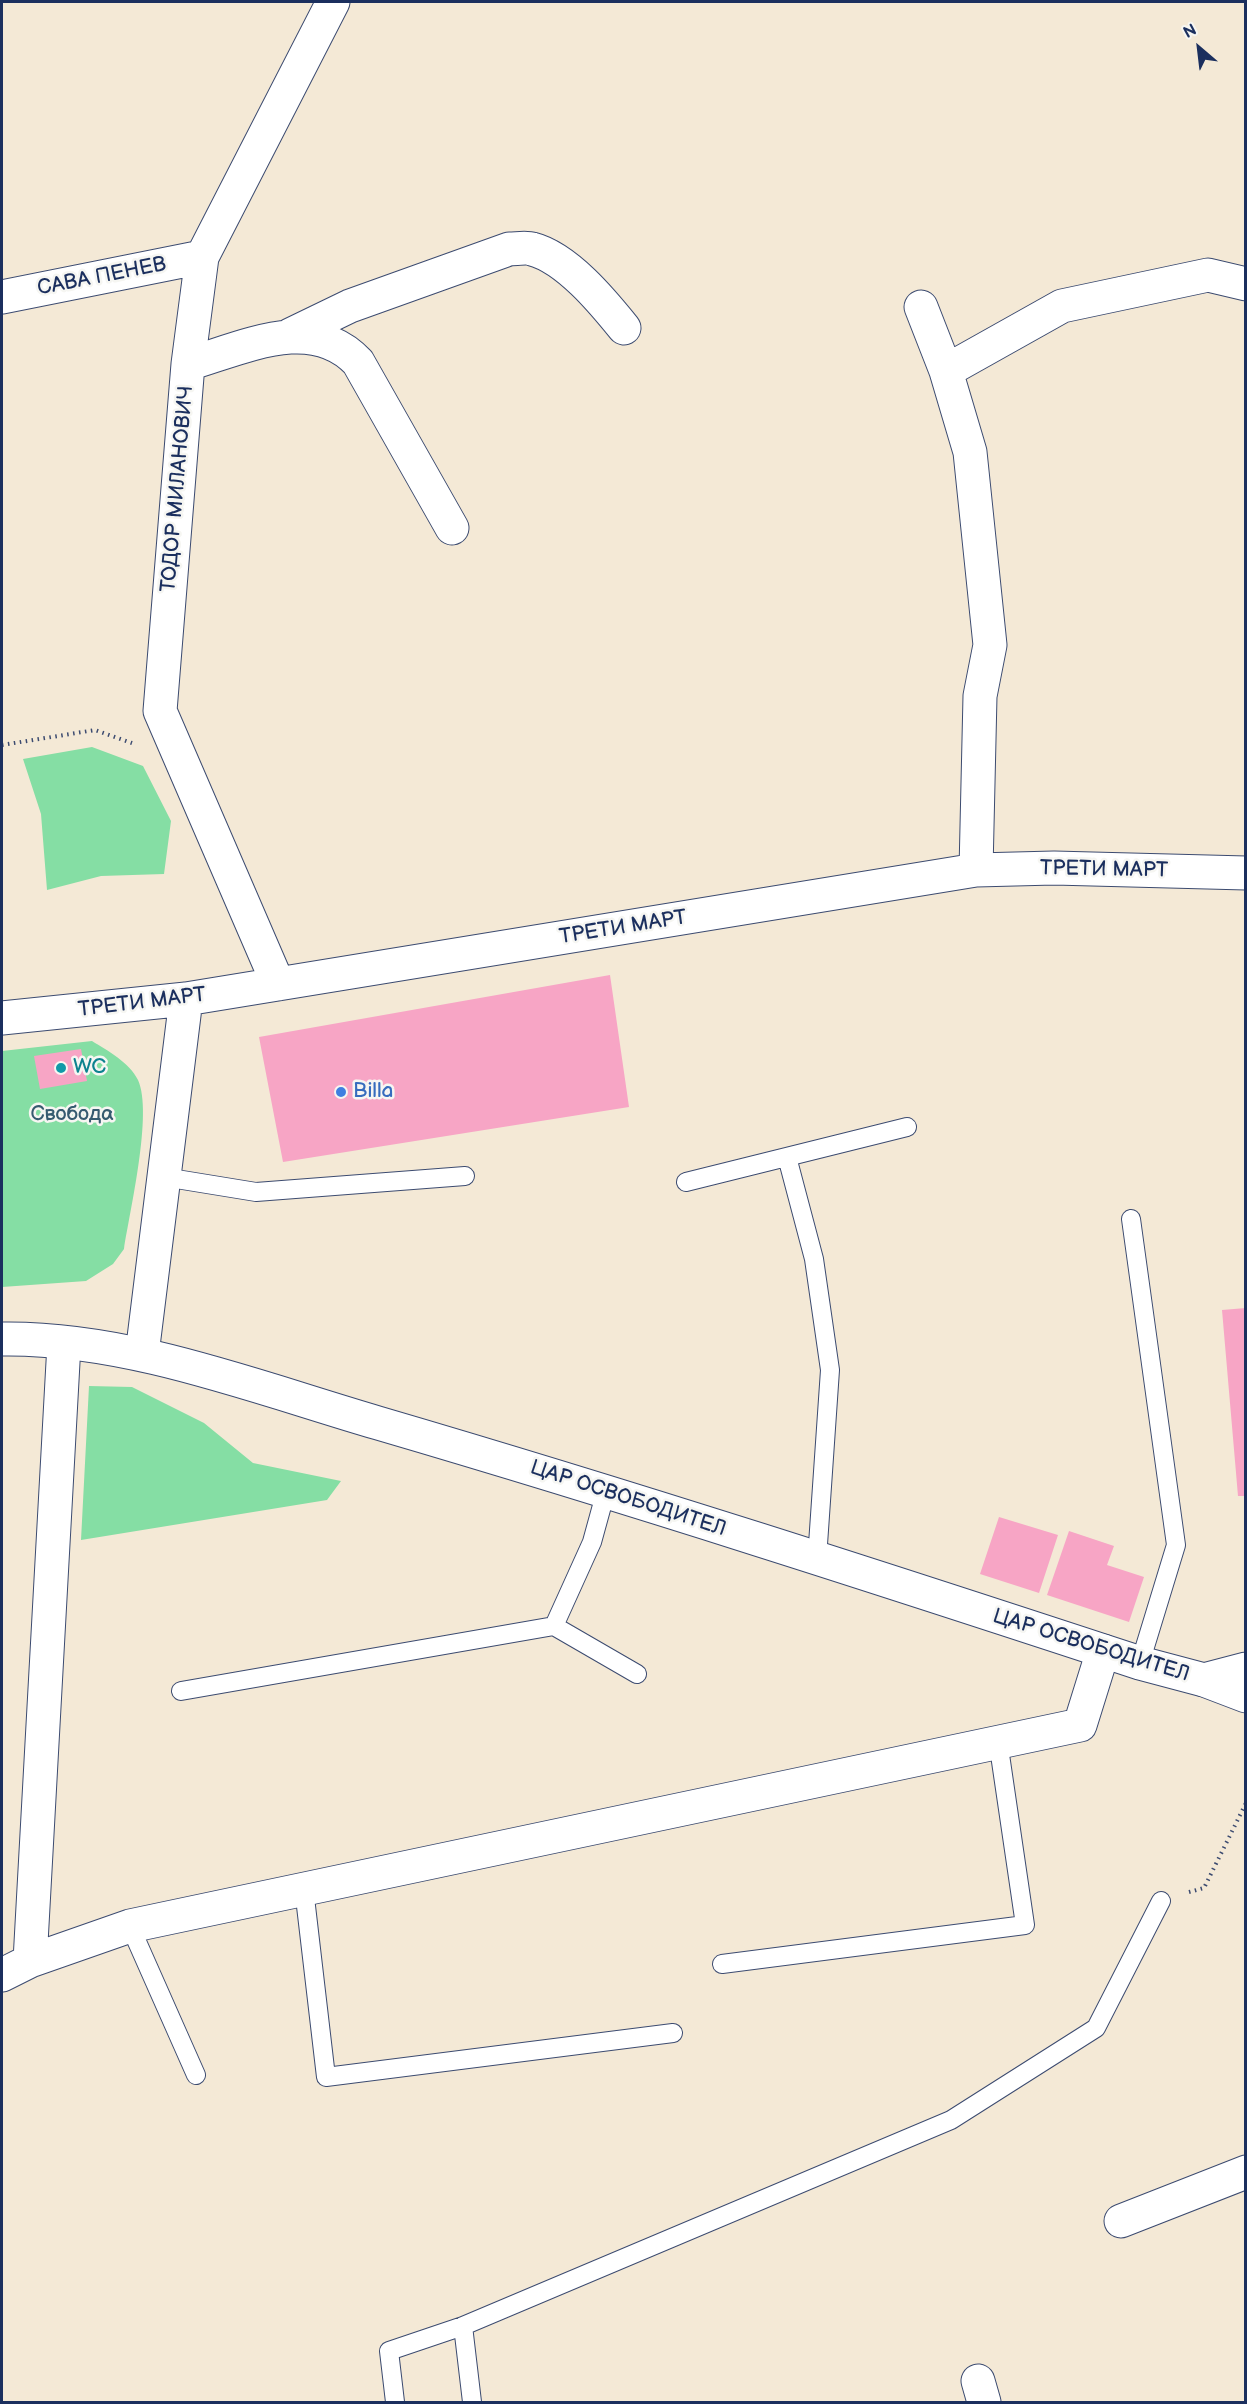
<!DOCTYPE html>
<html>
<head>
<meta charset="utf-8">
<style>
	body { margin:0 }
	#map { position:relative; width:1247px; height:2404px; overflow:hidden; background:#f4e9d6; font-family:"Balsamiq Sans",sans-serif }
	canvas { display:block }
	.frame { position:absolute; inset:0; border:3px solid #1b2f5e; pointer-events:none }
	.north { position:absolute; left:1169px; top:18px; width:60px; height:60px; -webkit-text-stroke:4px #f6f6f2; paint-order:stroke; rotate:332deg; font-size:16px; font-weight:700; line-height:24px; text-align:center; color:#1b2f5e }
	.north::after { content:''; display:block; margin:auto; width:21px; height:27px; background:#1b2f5e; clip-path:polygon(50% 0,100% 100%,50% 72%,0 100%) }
</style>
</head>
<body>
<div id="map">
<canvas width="1247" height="2404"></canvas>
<div class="frame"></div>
<div class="north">N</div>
</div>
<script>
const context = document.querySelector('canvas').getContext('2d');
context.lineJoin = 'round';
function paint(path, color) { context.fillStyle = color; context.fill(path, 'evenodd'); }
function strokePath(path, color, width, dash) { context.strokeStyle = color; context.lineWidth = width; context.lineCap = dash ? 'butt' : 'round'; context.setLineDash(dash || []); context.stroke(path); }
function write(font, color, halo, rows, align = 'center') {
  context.font = font + ' "Balsamiq Sans",sans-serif'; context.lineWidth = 5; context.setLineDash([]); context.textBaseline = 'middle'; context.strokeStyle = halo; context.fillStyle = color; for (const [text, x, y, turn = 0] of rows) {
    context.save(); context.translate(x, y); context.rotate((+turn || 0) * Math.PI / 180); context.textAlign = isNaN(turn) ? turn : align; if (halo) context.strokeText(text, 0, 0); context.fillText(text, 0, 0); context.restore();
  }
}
paint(new Path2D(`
	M 92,747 L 143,766 L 171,821 L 164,874 L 101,876 L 47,890 L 41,814 L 23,759 Z
	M 92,1041 C 108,1051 129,1062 138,1080 C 153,1113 130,1210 124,1249 L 113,1264 L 86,1281 L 2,1287 L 2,1051 Z
	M 89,1386 L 132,1387 L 204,1423 L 253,1463 L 341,1481 L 327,1500 L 81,1540 Z`), '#85dea4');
paint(new Path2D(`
	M 610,975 L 629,1107 L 283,1162 L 259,1037 Z
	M 81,1049 L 87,1081 L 40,1089 L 34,1056 Z
	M 1246,1308 L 1246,1496 L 1238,1496 L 1222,1310 Z
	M 999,1517 L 1058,1535 L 1039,1593 L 980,1574 Z
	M 1069,1531 L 1114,1546 L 1107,1565 L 1144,1577 L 1129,1622 L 1047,1595 Z`), '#f7a5c5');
const lane = new Path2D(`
	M 787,1157 L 814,1259 L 830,1370 L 817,1559
	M 164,1177 L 256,1192 L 465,1176
	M 686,1182 L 907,1127
	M 1131,1219 L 1176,1545 L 1140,1663
	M 554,1626 L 592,1542 L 606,1491
	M 181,1691 L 554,1626 L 637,1674
	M 304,1889 L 326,2077 L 673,2033
	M 130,1926 L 196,2075
	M 722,1964 L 1025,1925 L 998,1741
	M 463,2326 L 472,2402
	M 395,2402 L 389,2351 L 463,2326 L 951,2120 L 1096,2028 L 1161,1901`);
const street = new Path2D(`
	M 2,297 L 202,257
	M 921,307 L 946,371
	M 290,335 L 350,306 L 509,249 C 516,249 526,247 532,249 C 567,258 603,302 624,328
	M 188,364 C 243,348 312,313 358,362 L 452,528
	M 976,870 L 980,696 L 990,645 L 970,452 L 946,371 L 1062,306 L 1208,275 L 1246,284
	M 278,984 L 160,711 L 188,364 L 202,257 L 333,2
	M 2,1018 L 186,999 L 976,870 L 1054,868 L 1246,873
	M 142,1354 L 186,999
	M 1204,1680 L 1246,1669
	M 30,1961 L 64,1344
	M 2,1975 L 30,1961 L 130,1926 L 1080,1725 L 1103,1651
	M 1121,2221 L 1246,2172
	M 978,2381 L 984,2402`);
const secondary = new Path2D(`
	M 2,1339 C 128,1337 258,1388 378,1423 C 634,1498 887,1580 1140,1663 L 1204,1680 L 1246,1696`);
strokePath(lane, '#3c4b70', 20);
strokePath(street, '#3c4b70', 35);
strokePath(secondary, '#3c4b70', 35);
strokePath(new Path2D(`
	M 2,745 L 95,730 L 132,743
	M 1189,1892 L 1204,1888 L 1246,1803`), '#3c4b70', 4, [1.5, 4.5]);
strokePath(lane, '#fff', 18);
strokePath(street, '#fff', 33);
strokePath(secondary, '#fff', 33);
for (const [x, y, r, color] of [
	[61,1068,6,"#0f9aa8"],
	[341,1092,6,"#3f7fe0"]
]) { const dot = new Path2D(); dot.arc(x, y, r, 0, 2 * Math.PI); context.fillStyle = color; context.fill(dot); strokePath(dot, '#f6f6f2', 2); }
write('21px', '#1b2f5e', '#f6f6f2', [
	["САВА ПЕНЕВ",102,277,-11],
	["ТОДОР МИЛАНОВИЧ",178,489,-85],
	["ТРЕТИ МАРТ",1104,870,1],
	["ТРЕТИ МАРТ",623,928,-9],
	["ТРЕТИ МАРТ",142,1003,-7],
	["ЦАР ОСВОБОДИТЕЛ",628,1499,18],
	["ЦАР ОСВОБОДИТЕЛ",1091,1646,17]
]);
write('21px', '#0d838f', '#f6f6f2', [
	["WC",73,1068]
], 'left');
write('21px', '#366cbe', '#f6f6f2', [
	["Billa",353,1092]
], 'left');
write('21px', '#365b70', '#f6f6f2', [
	["Свобода",72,1115]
]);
</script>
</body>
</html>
